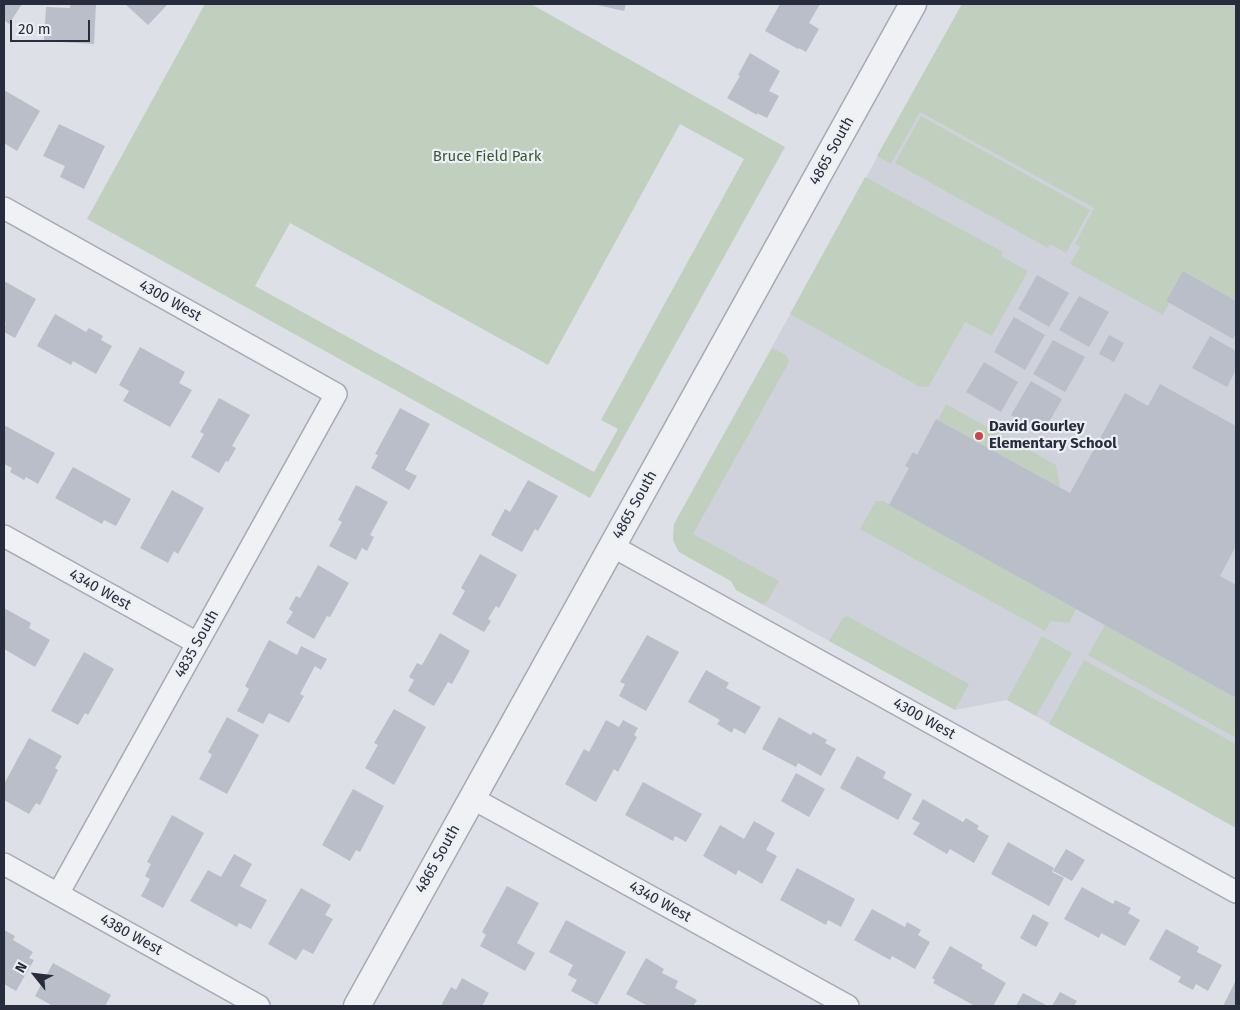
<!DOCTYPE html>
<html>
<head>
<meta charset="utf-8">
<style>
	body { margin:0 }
	#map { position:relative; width:1240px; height:1010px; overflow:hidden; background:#dde0e6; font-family:"Fira Sans",sans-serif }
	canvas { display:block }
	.frame { position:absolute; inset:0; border:5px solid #272d3c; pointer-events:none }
	.north { position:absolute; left:10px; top:950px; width:50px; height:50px; -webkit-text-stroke:4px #eceff4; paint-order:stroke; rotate:299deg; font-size:14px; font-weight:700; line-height:20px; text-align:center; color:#272d3c }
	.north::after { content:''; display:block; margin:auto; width:18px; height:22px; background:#272d3c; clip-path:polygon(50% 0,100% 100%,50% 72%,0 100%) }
	.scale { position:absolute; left:10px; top:20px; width:80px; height:22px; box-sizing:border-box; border:2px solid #272d3c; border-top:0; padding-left:6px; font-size:15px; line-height:18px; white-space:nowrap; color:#272d3c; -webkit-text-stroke:4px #eceff4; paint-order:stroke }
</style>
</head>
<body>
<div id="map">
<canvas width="1240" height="1010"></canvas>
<div class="frame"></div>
<div class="north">N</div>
<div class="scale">20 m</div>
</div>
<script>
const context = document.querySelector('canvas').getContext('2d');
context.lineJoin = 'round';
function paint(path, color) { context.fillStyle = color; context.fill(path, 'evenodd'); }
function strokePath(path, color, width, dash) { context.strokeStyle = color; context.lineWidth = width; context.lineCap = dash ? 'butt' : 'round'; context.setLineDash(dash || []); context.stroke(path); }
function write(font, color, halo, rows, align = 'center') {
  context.font = font + ' "Fira Sans",sans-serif'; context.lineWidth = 4.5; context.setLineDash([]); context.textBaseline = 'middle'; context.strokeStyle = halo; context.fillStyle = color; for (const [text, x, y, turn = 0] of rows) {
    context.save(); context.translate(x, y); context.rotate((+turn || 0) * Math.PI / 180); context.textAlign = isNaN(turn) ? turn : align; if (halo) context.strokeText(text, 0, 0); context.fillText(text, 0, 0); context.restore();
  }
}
paint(new Path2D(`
	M 962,4 L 1236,4 L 1236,828 L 1007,700 L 955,710 L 736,590 L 731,581 L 679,552 L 673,540 L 674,524 Z`), '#cfd2db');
paint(new Path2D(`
	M 205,4 L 531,4 L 785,147 L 590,498 L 87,219 ZM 680,124 L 744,159 L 601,420 L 618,429 L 594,472 L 255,286 L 290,223 L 548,365 Z
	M 962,4 L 1236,4 L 1236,301 L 1183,271 L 1166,301 L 1169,303 L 1163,315 L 1070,264 L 1080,247 L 1075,244 L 1094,208 L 920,112 L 891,164 L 877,156 Z
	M 921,116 L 1090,210 L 1066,253 L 1050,244 L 1048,248 L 895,163 Z
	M 865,177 L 1003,252 L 1001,256 L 1028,271 L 992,336 L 965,322 L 929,386 L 920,387 L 790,314 Z
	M 772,348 L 787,356 L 789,362 L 693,534 L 779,581 L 767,602 L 762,604 L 736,590 L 731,581 L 679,552 L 673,540 L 674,524 Z
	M 946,404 L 1056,465 L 1060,487 L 938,420 Z
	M 876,501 L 883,501 L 1076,609 L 1069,623 L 1051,621 L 1045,631 L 860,529 Z
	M 847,616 L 969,684 L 955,710 L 829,641 L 843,618 Z
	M 1105,625 L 1236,698 L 1236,738 L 1088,655 Z
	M 1042,636 L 1072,653 L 1036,716 L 1007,700 Z
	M 1084,660 L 1236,744 L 1236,828 L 1049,724 Z`), '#c1d0be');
paint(new Path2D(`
	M 4,4 L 22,4 L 9,24 L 4,20 Z
	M 70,4 L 96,4 L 94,44 L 44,41 L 46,7 L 70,8 Z
	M 125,4 L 168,4 L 148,25 Z
	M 593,4 L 626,4 L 624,11 Z
	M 780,4 L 820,4 L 809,23 L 819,29 L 806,52 L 799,48 L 798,49 L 765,31 Z
	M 750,53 L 780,71 L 769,91 L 779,96 L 767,118 L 757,113 L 757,115 L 727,98 L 740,76 L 738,75 Z
	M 4,90 L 40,111 L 17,151 L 4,143 Z
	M 59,124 L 105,146 L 84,189 L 60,177 L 65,166 L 43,156 Z
	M 1183,271 L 1236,301 L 1236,332 L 1233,339 L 1166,301 Z
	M 1037,275 L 1069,293 L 1049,327 L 1018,309 Z
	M 4,281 L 36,299 L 15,338 L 4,332 L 4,328 L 6,323 L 4,322 Z
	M 1079,296 L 1109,312 L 1089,347 L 1059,330 Z
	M 55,314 L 86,332 L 89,328 L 103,336 L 101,340 L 112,346 L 96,374 L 73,361 L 71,365 L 37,346 Z
	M 1014,317 L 1045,335 L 1025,370 L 994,352 Z
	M 1109,335 L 1124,343 L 1114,362 L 1099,354 Z
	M 1210,336 L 1236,351 L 1236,370 L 1227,387 L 1192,368 Z
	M 1053,340 L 1085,357 L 1065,392 L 1033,374 Z
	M 140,347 L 185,372 L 179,383 L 192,390 L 170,427 L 123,401 L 129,391 L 119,385 Z
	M 984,362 L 1018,382 L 1001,412 L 966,392 Z
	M 1031,381 L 1062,399 L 1043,433 L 1011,415 Z
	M 1160,384 L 1236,426 L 1236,546 L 1220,576 L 1236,585 L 1236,698 L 889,505 L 909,468 L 905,466 L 913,452 L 917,455 L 936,419 L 1070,493 L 1125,393 L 1148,406 Z
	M 219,398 L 250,415 L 232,446 L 236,448 L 228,462 L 226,461 L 219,473 L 191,457 L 204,434 L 200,432 Z
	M 400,408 L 430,424 L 405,470 L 417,476 L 409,490 L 371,468 L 378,455 L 375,454 Z
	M 4,425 L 55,453 L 38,484 L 26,477 L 24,480 L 10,472 L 12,468 L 4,464 Z
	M 73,467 L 131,499 L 116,526 L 104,520 L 102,524 L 55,498 Z
	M 528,480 L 558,496 L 538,531 L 535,529 L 522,552 L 491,535 L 505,509 L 510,512 Z
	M 356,485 L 388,502 L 370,535 L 374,537 L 367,551 L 362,548 L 356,560 L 329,546 L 342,522 L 338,520 Z
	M 172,490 L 204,508 L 178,554 L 174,551 L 168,563 L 140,548 Z
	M 480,554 L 517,575 L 499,608 L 496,606 L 488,619 L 491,621 L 484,632 L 452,614 L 465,591 L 461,588 Z
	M 318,565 L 349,583 L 330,617 L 327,616 L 314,639 L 286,623 L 293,612 L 289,609 L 296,596 L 300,598 Z
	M 4,608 L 31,623 L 29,628 L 50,640 L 35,667 L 4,649 Z
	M 440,633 L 470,651 L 452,684 L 448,682 L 434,706 L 408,691 L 414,680 L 409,677 L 417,663 L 422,665 Z
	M 647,635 L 679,652 L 646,711 L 619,696 L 625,684 L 620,682 Z
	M 269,640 L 297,655 L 301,646 L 327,659 L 321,670 L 315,666 L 300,694 L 304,696 L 289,723 L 269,713 L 263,724 L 237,711 L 249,689 L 245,686 Z
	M 84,652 L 114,669 L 88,715 L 85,713 L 78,725 L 51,711 Z
	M 706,670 L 729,683 L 726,688 L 761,707 L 745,734 L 734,728 L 732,733 L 717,724 L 720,720 L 688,702 Z
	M 394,709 L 426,727 L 394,785 L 365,768 L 378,745 L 374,743 Z
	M 227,717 L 259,735 L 227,794 L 199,779 L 212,755 L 208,752 Z
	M 779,717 L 811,735 L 813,732 L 827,740 L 825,743 L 836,749 L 821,776 L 798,763 L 796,767 L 762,749 Z
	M 606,720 L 619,727 L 623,720 L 638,728 L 634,735 L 637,737 L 618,772 L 614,769 L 596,802 L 565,784 L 584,749 L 589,752 Z
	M 29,738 L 62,756 L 55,768 L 58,770 L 40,805 L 36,803 L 29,814 L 4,800 L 4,793 L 5,791 L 4,790 L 4,784 Z
	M 857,756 L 886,772 L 883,778 L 912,794 L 898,820 L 840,788 Z
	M 796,773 L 825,789 L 809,817 L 781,801 Z
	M 643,782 L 702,814 L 686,842 L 675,836 L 673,841 L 625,815 Z
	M 353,789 L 384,806 L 360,852 L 356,850 L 350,861 L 322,845 Z
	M 923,799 L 963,822 L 966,818 L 979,826 L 977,829 L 989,836 L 974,863 L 950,849 L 947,854 L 913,834 L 920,823 L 912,819 Z
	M 172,815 L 204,833 L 163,908 L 141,896 L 150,879 L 145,876 L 151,864 L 147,862 Z
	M 754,821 L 775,833 L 766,850 L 777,856 L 762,884 L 738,870 L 736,875 L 703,856 L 720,825 L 744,839 Z
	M 1008,842 L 1054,868 L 1052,872 L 1064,878 L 1049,906 L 991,874 Z
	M 1066,849 L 1085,860 L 1072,881 L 1053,871 Z
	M 234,854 L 252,864 L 240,886 L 267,900 L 251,929 L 239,923 L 237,927 L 190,901 L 208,870 L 221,877 Z
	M 797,868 L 855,899 L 841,927 L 828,920 L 826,925 L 780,900 Z
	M 507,886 L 539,903 L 517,943 L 535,953 L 525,971 L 480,946 L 486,935 L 482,932 Z
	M 1082,887 L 1113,904 L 1115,900 L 1131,908 L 1128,913 L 1140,920 L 1125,946 L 1101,933 L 1099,938 L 1064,919 Z
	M 301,888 L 331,905 L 325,915 L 333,919 L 313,954 L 303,949 L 296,960 L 268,944 Z
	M 872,909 L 905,927 L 907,922 L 921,930 L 918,935 L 930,942 L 915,969 L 892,956 L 890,960 L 854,940 Z
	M 1033,914 L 1049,923 L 1036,947 L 1020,938 Z
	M 566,920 L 626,952 L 597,1005 L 571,991 L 577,980 L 568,975 L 573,965 L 549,952 Z
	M 1166,929 L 1199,947 L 1197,952 L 1222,965 L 1208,991 L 1196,984 L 1193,990 L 1178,982 L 1181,977 L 1149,959 Z
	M 4,930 L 15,936 L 13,940 L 33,952 L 29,958 L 34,960 L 16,991 L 4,984 Z
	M 950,946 L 983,965 L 981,968 L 1006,983 L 993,1006 L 975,1006 L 933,983 L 935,980 L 932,978 Z
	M 646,958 L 664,969 L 662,973 L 678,981 L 675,988 L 697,1000 L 693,1006 L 648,1006 L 626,994 Z
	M 53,963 L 111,995 L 105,1006 L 53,1006 L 35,996 Z
	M 462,978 L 489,993 L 482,1006 L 441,1006 L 451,987 L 456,990 Z
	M 1236,980 L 1236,1006 L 1223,1006 Z
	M 1060,992 L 1077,1001 L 1074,1006 L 1052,1006 Z
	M 1023,993 L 1048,1006 L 1016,1006 Z`), '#babec9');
const minor = new Path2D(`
	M 4,208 L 336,394 L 58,894
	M 4,536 L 197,643
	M 612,546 L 1236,892
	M 472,798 L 848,1006
	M 4,864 L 259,1006`);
const tertiary = new Path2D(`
	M 357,1006 L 913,4`);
strokePath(minor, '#a6aab3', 24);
strokePath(tertiary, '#a6aab3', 29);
strokePath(minor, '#eff1f5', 21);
strokePath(tertiary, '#eff1f5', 26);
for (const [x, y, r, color] of [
	[979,436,5,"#c8454b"]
]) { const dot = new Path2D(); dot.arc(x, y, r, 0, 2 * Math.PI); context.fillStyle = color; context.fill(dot); strokePath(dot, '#eceff4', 2); }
write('15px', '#272d3c', '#eceff4', [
	["4865 South",832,151,-61],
	["4300 West",170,301,29],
	["4865 South",635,505,-61],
	["4340 West",100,590,29],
	["4835 South",197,644,-61],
	["4300 West",924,719,29],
	["4865 South",438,859,-61],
	["4340 West",660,902,29],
	["4380 West",131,935,29]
]);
write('15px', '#385735', '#eceff4', [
	["Bruce Field Park",487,157]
]);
write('bold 15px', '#272d3c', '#eceff4', [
	["David Gourley",989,427],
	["Elementary School",989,444]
], 'left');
</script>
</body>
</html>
